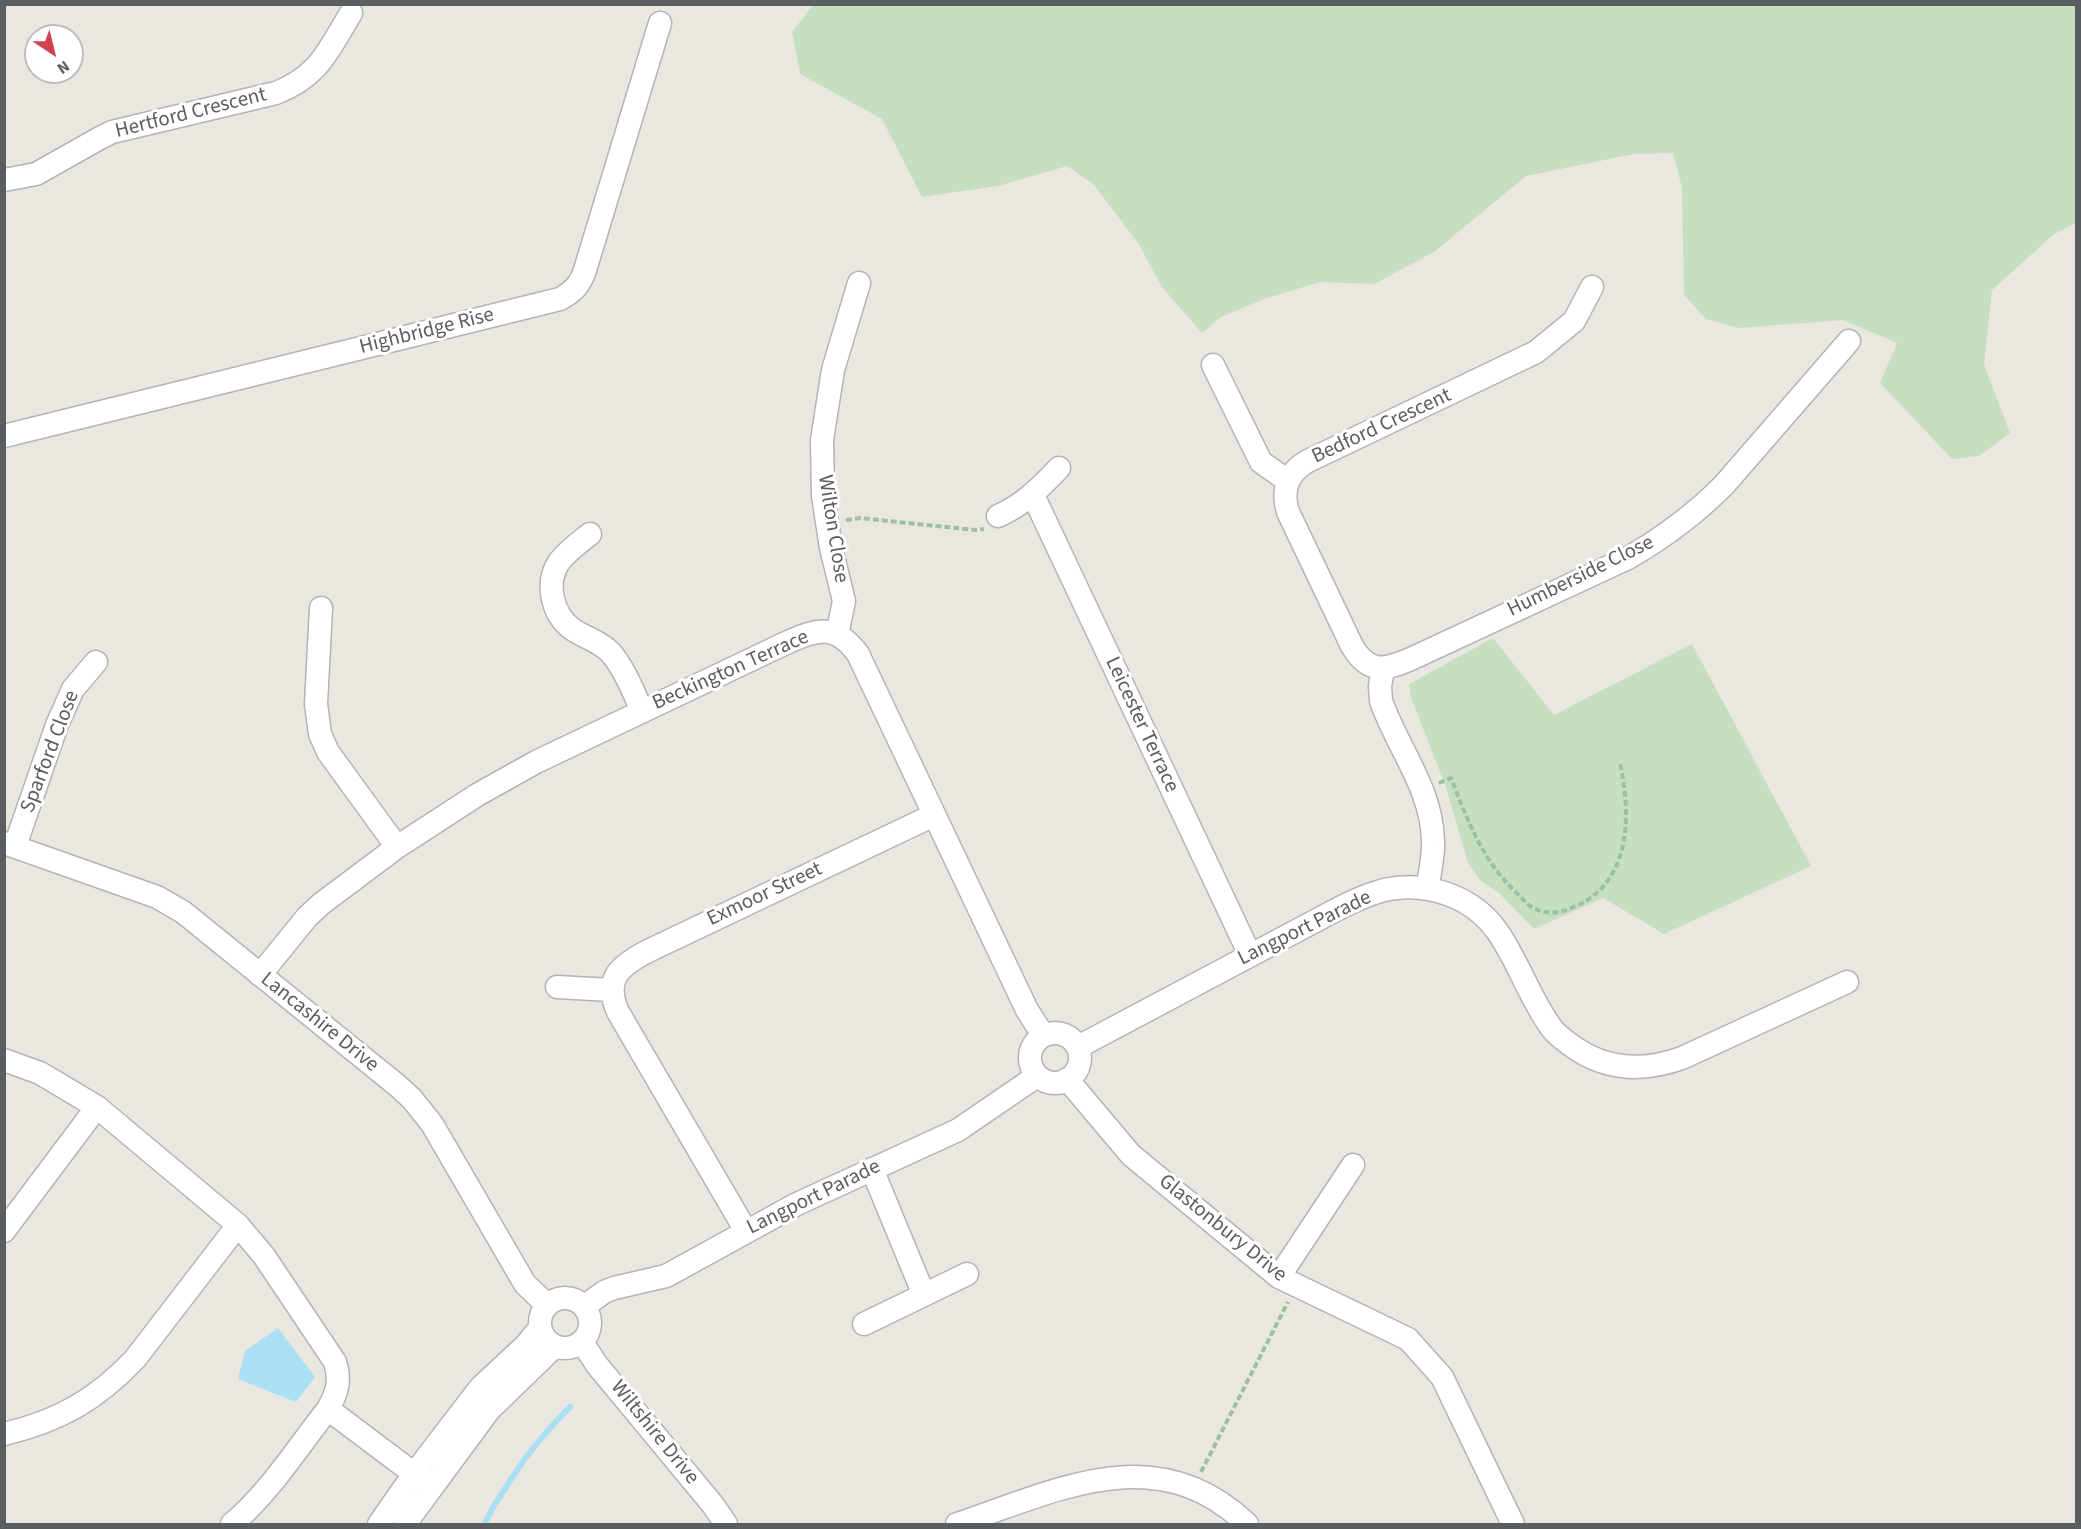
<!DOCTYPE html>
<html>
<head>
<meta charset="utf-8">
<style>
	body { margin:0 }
	#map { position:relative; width:2081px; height:1529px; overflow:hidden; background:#eae7e1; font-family:"Source Sans 3",sans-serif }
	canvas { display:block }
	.frame { position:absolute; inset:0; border:6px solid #5a5e60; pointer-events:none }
	.north { position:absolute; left:24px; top:24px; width:60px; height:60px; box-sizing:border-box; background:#fff; border:2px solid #bdbfbf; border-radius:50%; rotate:145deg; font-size:16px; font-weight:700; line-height:24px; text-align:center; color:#5a5e60 }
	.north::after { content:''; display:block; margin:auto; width:21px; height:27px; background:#d14150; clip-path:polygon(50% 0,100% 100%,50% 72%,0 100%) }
</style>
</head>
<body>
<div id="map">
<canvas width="2081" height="1529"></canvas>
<div class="frame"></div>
<div class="north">N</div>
</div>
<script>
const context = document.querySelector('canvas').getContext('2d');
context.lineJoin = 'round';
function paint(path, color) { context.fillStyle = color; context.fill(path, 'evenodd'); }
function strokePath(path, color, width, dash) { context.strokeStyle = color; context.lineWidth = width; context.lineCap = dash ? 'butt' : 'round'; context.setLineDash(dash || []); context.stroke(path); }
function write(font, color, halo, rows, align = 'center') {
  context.font = font + ' "Source Sans 3",sans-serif'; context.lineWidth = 6; context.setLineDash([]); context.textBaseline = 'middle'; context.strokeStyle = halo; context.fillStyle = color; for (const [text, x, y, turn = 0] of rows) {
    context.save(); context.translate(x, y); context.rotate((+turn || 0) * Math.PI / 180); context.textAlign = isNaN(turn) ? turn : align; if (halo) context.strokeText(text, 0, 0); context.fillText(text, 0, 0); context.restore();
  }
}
paint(new Path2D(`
	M 813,5 L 2076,5 L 2076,223 L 2053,235 L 1992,290 L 1984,364 L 2010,433 L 1979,456 L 1952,459 L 1880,383 L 1897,343 L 1843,320 L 1739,328 L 1706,319 L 1684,295 L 1682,188 L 1673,153 L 1634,154 L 1526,176 L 1434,252 L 1374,284 L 1320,282 L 1264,299 L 1221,317 L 1202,333 L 1162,287 L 1138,243 L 1094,185 L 1067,166 L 998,186 L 922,197 L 882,119 L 800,74 L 792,32 Z
	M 1493,638 L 1554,715 L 1692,644 L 1811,866 L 1664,934 L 1603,898 L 1534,929 L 1499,893 L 1481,881 L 1468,863 L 1446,787 L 1411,698 L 1409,684 Z`), '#c6dfc0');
paint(new Path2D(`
	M 278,1328 L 315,1377 L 296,1402 L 238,1379 L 245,1351 Z`), '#a9e0f3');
strokePath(new Path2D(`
	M 485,1524 C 489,1512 496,1502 503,1492 C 522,1460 544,1433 570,1407`), '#a9e0f3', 6);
const minor = new Path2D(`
	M 4,180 L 36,174 L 100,138 L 112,132 L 276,93 C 319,76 328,51 351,13
	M 1592,287 L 1574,321 L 1536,352 L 1308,461 C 1288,472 1281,490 1288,512 L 1352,646 C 1369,675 1386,670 1413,658 L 1628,558 C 1663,538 1695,514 1724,485 L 1849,341
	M 1213,365 L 1261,462 L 1288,481
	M 4,436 L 560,299 C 574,291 580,285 585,270 L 660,23
	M 1033,495 L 1250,955
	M 998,516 C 1023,505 1040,488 1059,468
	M 590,534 C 580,542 567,551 559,562 C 545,583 552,614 572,629 C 585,638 600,641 611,653 C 625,670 633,691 642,711
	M 321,608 L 316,704 L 320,734 L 328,752 L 397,847
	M 837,635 L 844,601 L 831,548 L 823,496 L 822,440 L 833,370 L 859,283
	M 1383,669 L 1380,686 L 1381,701 C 1398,749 1432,789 1433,841 C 1434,856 1429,873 1428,888
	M 4,843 L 157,897 L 183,912 L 398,1086 L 412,1099 L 432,1124 L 525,1284 L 547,1305
	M 15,846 L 57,725 L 73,689 L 96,662
	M 260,975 L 307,917 L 321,904 L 397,847 L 477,795 L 536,762 L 786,643 C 817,629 835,623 858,654 L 1027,1010 L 1043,1035
	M 557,987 L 611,990
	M1030 1058a25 25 0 1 1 50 0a25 25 0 1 1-50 0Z
	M 1078,1047 L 1334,911 C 1351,902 1369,893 1389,889 C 1429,882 1473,897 1497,931 C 1519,962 1530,1000 1553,1030 C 1560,1038 1569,1044 1578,1050 C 1611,1071 1646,1071 1682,1058 L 1847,982
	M 4,1060 L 40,1073 L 97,1107 L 238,1225 L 264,1256 L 335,1362 C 341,1381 337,1393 328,1409 C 297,1448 270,1492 232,1524
	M 1067,1079 L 1131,1155 L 1279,1277 L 1408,1339 L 1442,1377 L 1513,1524
	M 872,1169 L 924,1295
	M 4,1231 L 97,1107
	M 746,1231 L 618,1012 C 604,980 618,967 646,952 L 934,815
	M 1279,1277 L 1353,1165
	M540 1323a25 25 0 1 1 50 0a25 25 0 1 1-50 0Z
	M 585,1306 L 604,1292 L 614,1288 L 666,1276 L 797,1204 L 958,1130 L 1037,1076
	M 864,1324 L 967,1274
	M 582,1342 L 597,1365 L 713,1505 L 726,1524
	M 328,1409 L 425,1482
	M 4,1434 C 59,1421 96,1400 135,1359 L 238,1225
	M 379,1524 L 414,1474 L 480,1388 L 526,1345 L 540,1328
	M 405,1524 L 489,1410 L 555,1346
	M 957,1524 C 1057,1491 1156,1437 1247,1524`);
strokePath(minor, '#b2b4b7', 25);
strokePath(new Path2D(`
	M 846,520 L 860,518 L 975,530 L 984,529
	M 1439,783 L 1451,778 C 1468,821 1483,863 1519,895 C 1523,899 1527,905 1532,907 C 1547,916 1561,913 1576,906 C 1632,881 1631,814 1620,763
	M 1201,1472 L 1288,1302`), '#9cc1a0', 4, [6, 3]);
strokePath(minor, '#fff', 22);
write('21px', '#5a5e60', '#fff', [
	["Hertford Crescent",191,114,-14],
	["Highbridge Rise",427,332,-14],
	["Bedford Crescent",1382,427,-25],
	["Wilton Close",832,529,81],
	["Humberside Close",1581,577,-26],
	["Beckington Terrace",731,671,-24],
	["Leicester Terrace",1141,725,65],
	["Sparford Close",51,752,-69],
	["Exmoor Street",765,895,-25],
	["Langport Parade",1305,929,-26],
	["Lancashire Drive",319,1023,39],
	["Langport Parade",814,1198,-26],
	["Glastonbury Drive",1222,1229,39],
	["Wiltshire Drive",654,1433,51]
]);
</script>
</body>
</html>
